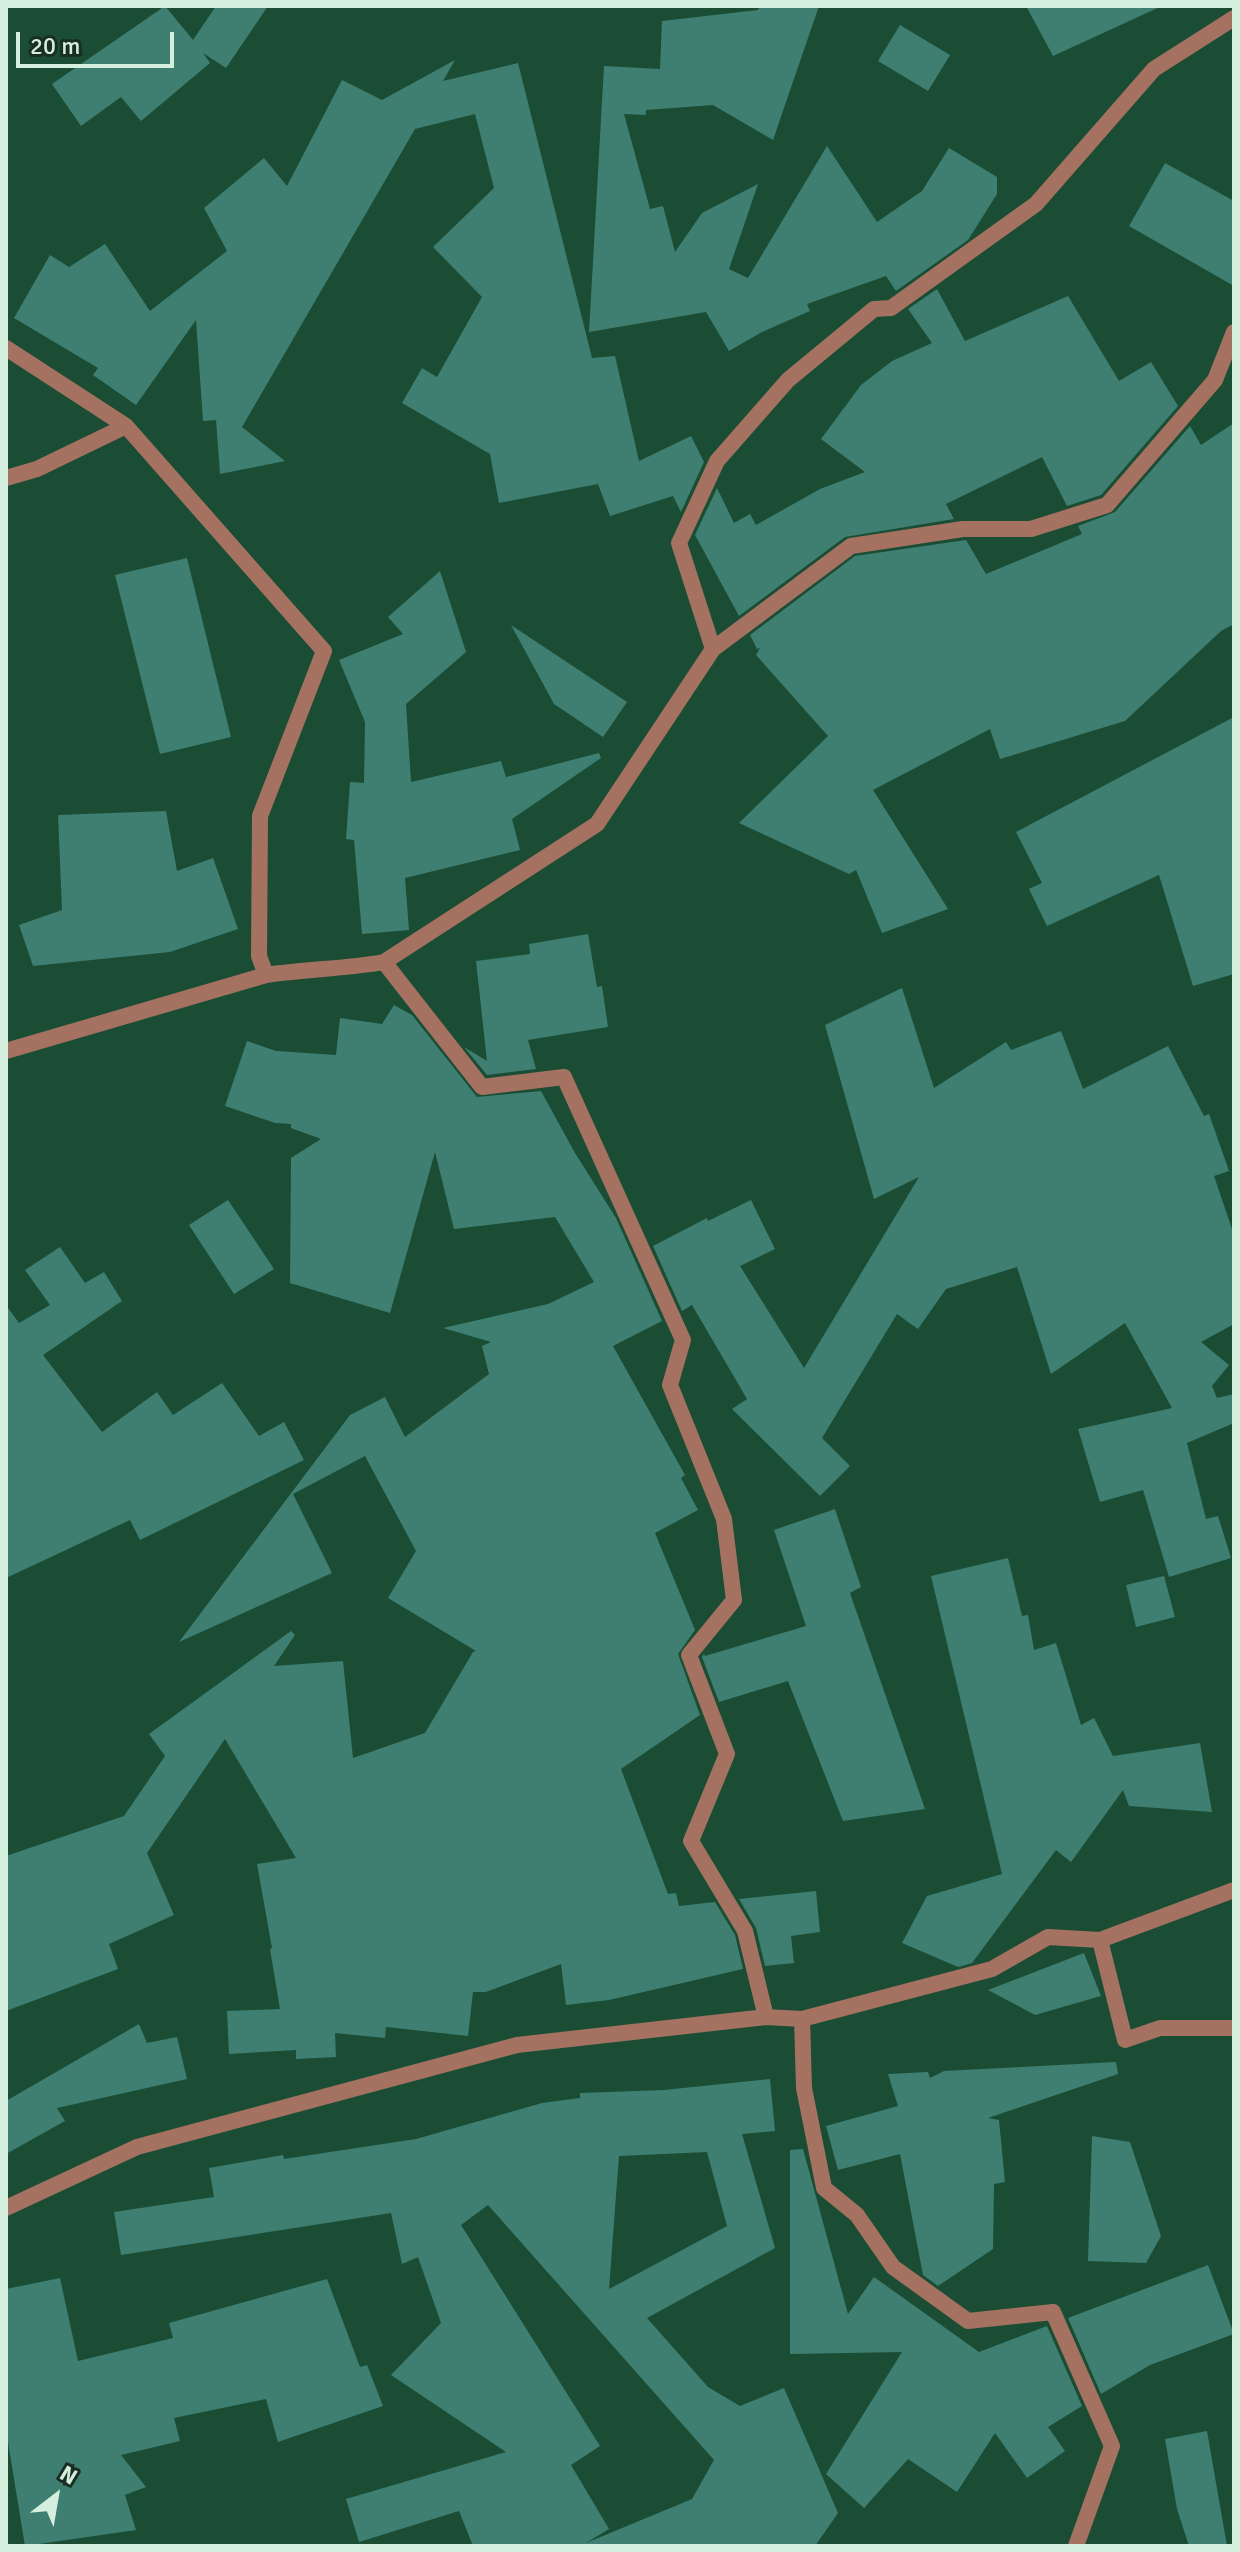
<!DOCTYPE html>
<html>
<head>
<meta charset="utf-8">
<style>
	body { margin:0 }
	#map { position:relative; width:1240px; height:2552px; overflow:hidden; background:#1a4d34; font-family:Signika,sans-serif }
	canvas { display:block }
	.frame { position:absolute; inset:0; border:8px solid #d5efdf; pointer-events:none }
	.north { position:absolute; left:16px; top:2456px; width:80px; height:80px; -webkit-text-stroke:6px #192e22; paint-order:stroke; rotate:31deg; font-size:22px; font-weight:700; line-height:32px; text-align:center; color:#d5efdf }
	.north::after { content:''; display:block; margin:auto; width:28px; height:36px; background:#d5efdf; clip-path:polygon(50% 0,100% 100%,50% 72%,0 100%) }
	.scale { position:absolute; left:16px; top:32px; width:158px; height:36px; box-sizing:border-box; border:4px solid #d5efdf; border-top:0; padding-left:10px; font-size:24px; line-height:28px; white-space:nowrap; color:#d5efdf; -webkit-text-stroke:6px #192e22; paint-order:stroke }
</style>
</head>
<body>
<div id="map">
<canvas width="1240" height="2552"></canvas>
<div class="frame"></div>
<div class="north">N</div>
<div class="scale">20 m</div>
</div>
<script>
const context = document.querySelector('canvas').getContext('2d');
context.lineJoin = 'round';
function paint(path, color) { context.fillStyle = color; context.fill(path, 'evenodd'); }
function strokePath(path, color, width, dash) { context.strokeStyle = color; context.lineWidth = width; context.lineCap = dash ? 'butt' : 'round'; context.setLineDash(dash || []); context.stroke(path); }
paint(new Path2D(`
	M 165,6 L 193,40 L 216,6 L 268,6 L 226,68 L 203,53 L 210,63 L 141,121 L 121,97 L 81,126 L 52,84 Z
	M 760,6 L 819,6 L 773,140 L 713,105 L 646,110 L 646,115 L 624,114 L 650,209 L 663,206 L 675,252 L 702,213 L 758,184 L 729,269 L 748,278 L 827,146 L 877,222 L 922,191 L 949,148 L 997,177 L 997,194 L 968,240 L 896,291 L 886,276 L 807,304 L 810,311 L 762,332 L 729,351 L 706,312 L 589,332 L 604,66 L 660,69 L 662,21 L 758,10 Z
	M 1026,6 L 1162,6 L 1053,56 Z
	M 900,25 L 950,55 L 928,91 L 878,61 Z
	M 455,60 L 443,81 L 518,63 L 592,358 L 615,356 L 639,461 L 691,436 L 704,462 L 681,512 L 673,496 L 610,516 L 598,484 L 499,503 L 490,454 L 402,403 L 422,368 L 437,377 L 482,297 L 433,247 L 494,188 L 475,114 L 415,129 L 242,427 L 285,461 L 220,474 L 216,420 L 203,421 L 196,320 L 136,405 L 93,375 L 98,368 L 14,318 L 50,255 L 69,267 L 105,244 L 150,311 L 227,251 L 204,208 L 264,158 L 287,186 L 342,80 L 382,100 Z
	M 1165,163 L 1234,201 L 1234,286 L 1129,226 Z
	M 937,289 L 965,341 L 1068,296 L 1119,381 L 1151,362 L 1178,406 L 1101,495 L 1067,506 L 1042,457 L 946,504 L 954,519 L 845,537 L 739,616 L 695,535 L 717,488 L 734,523 L 750,514 L 756,525 L 820,489 L 865,472 L 821,439 L 861,385 L 892,361 L 932,343 L 908,309 Z
	M 1234,423 L 1234,624 L 1221,631 L 1125,721 L 1000,759 L 990,729 L 873,790 L 948,909 L 882,933 L 856,870 L 849,874 L 739,823 L 828,736 L 756,655 L 760,648 L 757,649 L 750,635 L 855,556 L 966,540 L 986,574 L 1082,534 L 1078,526 L 1115,512 L 1190,426 L 1201,445 Z
	M 187,558 L 231,737 L 160,754 L 115,575 Z
	M 440,571 L 466,652 L 406,704 L 411,782 L 501,761 L 506,777 L 599,753 L 601,758 L 512,819 L 520,850 L 405,878 L 409,930 L 362,934 L 354,840 L 346,839 L 350,782 L 364,783 L 365,722 L 339,660 L 403,634 L 388,617 Z
	M 511,625 L 627,702 L 603,737 L 554,704 Z
	M 1234,717 L 1234,974 L 1193,986 L 1159,875 L 1047,926 L 1029,889 L 1042,883 L 1016,832 Z
	M 166,811 L 177,871 L 213,858 L 238,929 L 170,952 L 33,966 L 19,925 L 62,910 L 58,815 Z
	M 588,934 L 597,987 L 602,986 L 608,1027 L 528,1040 L 536,1069 L 487,1075 L 464,1047 L 487,1061 L 476,961 L 530,954 L 529,944 Z
	M 902,988 L 934,1088 L 1006,1042 L 1011,1050 L 1061,1031 L 1083,1089 L 1168,1046 L 1204,1116 L 1209,1114 L 1229,1171 L 1214,1176 L 1234,1235 L 1234,1324 L 1201,1342 L 1229,1365 L 1212,1386 L 1217,1398 L 1234,1394 L 1234,1423 L 1187,1443 L 1206,1519 L 1218,1516 L 1231,1558 L 1169,1577 L 1143,1490 L 1100,1502 L 1078,1429 L 1172,1408 L 1125,1323 L 1051,1374 L 1017,1267 L 946,1289 L 918,1329 L 897,1314 L 822,1438 L 850,1466 L 820,1496 L 732,1409 L 747,1399 L 692,1305 L 682,1311 L 653,1246 L 707,1218 L 708,1221 L 751,1200 L 775,1249 L 740,1266 L 804,1368 L 919,1177 L 874,1199 L 825,1025 Z
	M 394,1005 L 412,1015 L 477,1097 L 541,1091 L 575,1153 L 616,1218 L 662,1321 L 613,1346 L 685,1475 L 681,1478 L 698,1510 L 655,1533 L 695,1630 L 678,1654 L 700,1715 L 621,1769 L 668,1894 L 676,1893 L 679,1906 L 715,1902 L 735,1935 L 743,1969 L 609,2000 L 566,2005 L 561,1964 L 486,1992 L 473,1992 L 468,2036 L 386,2027 L 385,2038 L 335,2033 L 336,2057 L 296,2059 L 296,2050 L 229,2054 L 227,2011 L 280,2009 L 270,1949 L 272,1948 L 257,1864 L 296,1858 L 225,1739 L 147,1853 L 174,1915 L 109,1944 L 118,1969 L 6,2011 L 6,1856 L 124,1816 L 165,1756 L 149,1734 L 291,1631 L 295,1635 L 274,1666 L 343,1661 L 353,1758 L 425,1733 L 473,1652 L 476,1651 L 388,1598 L 416,1551 L 365,1456 L 293,1494 L 332,1573 L 179,1642 L 350,1415 L 385,1397 L 405,1437 L 489,1374 L 482,1346 L 491,1342 L 443,1328 L 548,1304 L 594,1282 L 555,1217 L 454,1229 L 435,1152 L 390,1313 L 290,1283 L 291,1158 L 321,1139 L 291,1128 L 291,1124 L 275,1123 L 225,1106 L 247,1041 L 276,1051 L 336,1055 L 340,1018 L 382,1024 Z
	M 228,1200 L 274,1269 L 234,1294 L 189,1225 Z
	M 60,1247 L 85,1283 L 104,1272 L 122,1301 L 43,1355 L 102,1432 L 157,1392 L 173,1415 L 222,1383 L 259,1436 L 284,1422 L 304,1460 L 140,1540 L 130,1520 L 6,1578 L 6,1305 L 19,1323 L 50,1305 L 25,1270 Z
	M 835,1509 L 861,1587 L 850,1593 L 925,1809 L 843,1821 L 788,1681 L 719,1702 L 702,1657 L 704,1654 L 705,1656 L 806,1626 L 774,1530 Z
	M 1008,1558 L 1022,1616 L 1028,1615 L 1034,1650 L 1056,1643 L 1081,1725 L 1094,1718 L 1113,1756 L 1200,1743 L 1212,1812 L 1129,1806 L 1123,1790 L 1071,1862 L 1056,1850 L 972,1963 L 958,1967 L 902,1943 L 927,1896 L 1002,1874 L 931,1576 Z
	M 1164,1576 L 1175,1617 L 1136,1627 L 1126,1585 Z
	M 816,1891 L 820,1932 L 791,1936 L 794,1963 L 765,1966 L 756,1928 L 739,1899 Z
	M 1084,1953 L 1101,1996 L 1035,2015 L 988,1990 Z
	M 139,2024 L 147,2043 L 177,2037 L 187,2079 L 57,2108 L 65,2121 L 6,2154 L 6,2101 Z
	M 1116,2062 L 1118,2074 L 988,2118 L 999,2120 L 1005,2182 L 994,2184 L 993,2249 L 938,2286 L 923,2275 L 900,2154 L 838,2170 L 826,2126 L 898,2106 L 888,2074 L 928,2072 L 930,2078 L 944,2071 Z
	M 770,2079 L 775,2131 L 742,2134 L 775,2248 L 647,2318 L 708,2387 L 740,2406 L 784,2388 L 838,2513 L 815,2546 L 473,2546 L 459,2511 L 359,2542 L 346,2499 L 506,2452 L 391,2375 L 441,2323 L 418,2257 L 402,2264 L 391,2213 L 121,2255 L 114,2212 L 214,2197 L 209,2168 L 283,2155 L 284,2159 L 416,2139 L 542,2103 L 580,2098 L 580,2093 L 664,2090 ZM 707,2152 L 727,2226 L 609,2289 L 619,2156 ZM 488,2205 L 714,2460 L 692,2499 L 586,2543 L 609,2529 L 571,2465 L 600,2446 L 461,2225 Z
	M 1092,2136 L 1130,2142 L 1161,2236 L 1146,2263 L 1088,2261 Z
	M 803,2149 L 848,2314 L 874,2277 L 979,2352 L 1047,2326 L 1082,2406 L 1048,2427 L 1065,2451 L 1027,2478 L 995,2433 L 957,2492 L 908,2459 L 864,2508 L 826,2474 L 902,2352 L 790,2354 L 790,2150 Z
	M 1208,2265 L 1234,2334 L 1150,2365 L 1101,2394 L 1068,2318 Z
	M 60,2278 L 78,2361 L 173,2338 L 169,2323 L 327,2279 L 360,2367 L 367,2365 L 383,2406 L 278,2442 L 266,2399 L 174,2418 L 180,2441 L 121,2455 L 146,2487 L 125,2495 L 136,2530 L 25,2546 L 6,2430 L 6,2289 Z
	M 1207,2431 L 1227,2546 L 1189,2546 L 1177,2509 L 1165,2439 Z`), '#3e7f72');
strokePath(new Path2D(`
	M 6,348 L 126,426 L 324,651 L 260,816 L 259,956 L 266,975
	M 6,478 L 37,469 L 126,426
	M 713,649 L 851,546 L 963,529 L 1031,529 L 1107,505 L 1215,380 L 1234,332
	M 384,962 L 482,1087 L 564,1077 L 683,1340 L 670,1385 L 724,1519 L 734,1600 L 689,1655 L 727,1754 L 691,1841 L 745,1931 L 766,2017
	M 6,1051 L 266,975 C 306,969 345,969 384,962 L 597,824 L 713,649 L 679,543 L 717,461 L 788,380 L 874,309 L 891,308 L 1036,204 L 1154,69 L 1234,18
	M 1100,1940 L 1234,1890
	M 802,2019 L 804,2088 L 824,2188 L 857,2215 L 893,2267 L 968,2321 L 1053,2312 L 1112,2446 L 1076,2546
	M 6,2208 L 137,2147 L 517,2045 L 766,2017 L 802,2019 L 992,1969 L 1048,1937 L 1100,1940 L 1125,2040 L 1160,2028 L 1234,2028`), '#a57262', 16);
</script>
</body>
</html>
